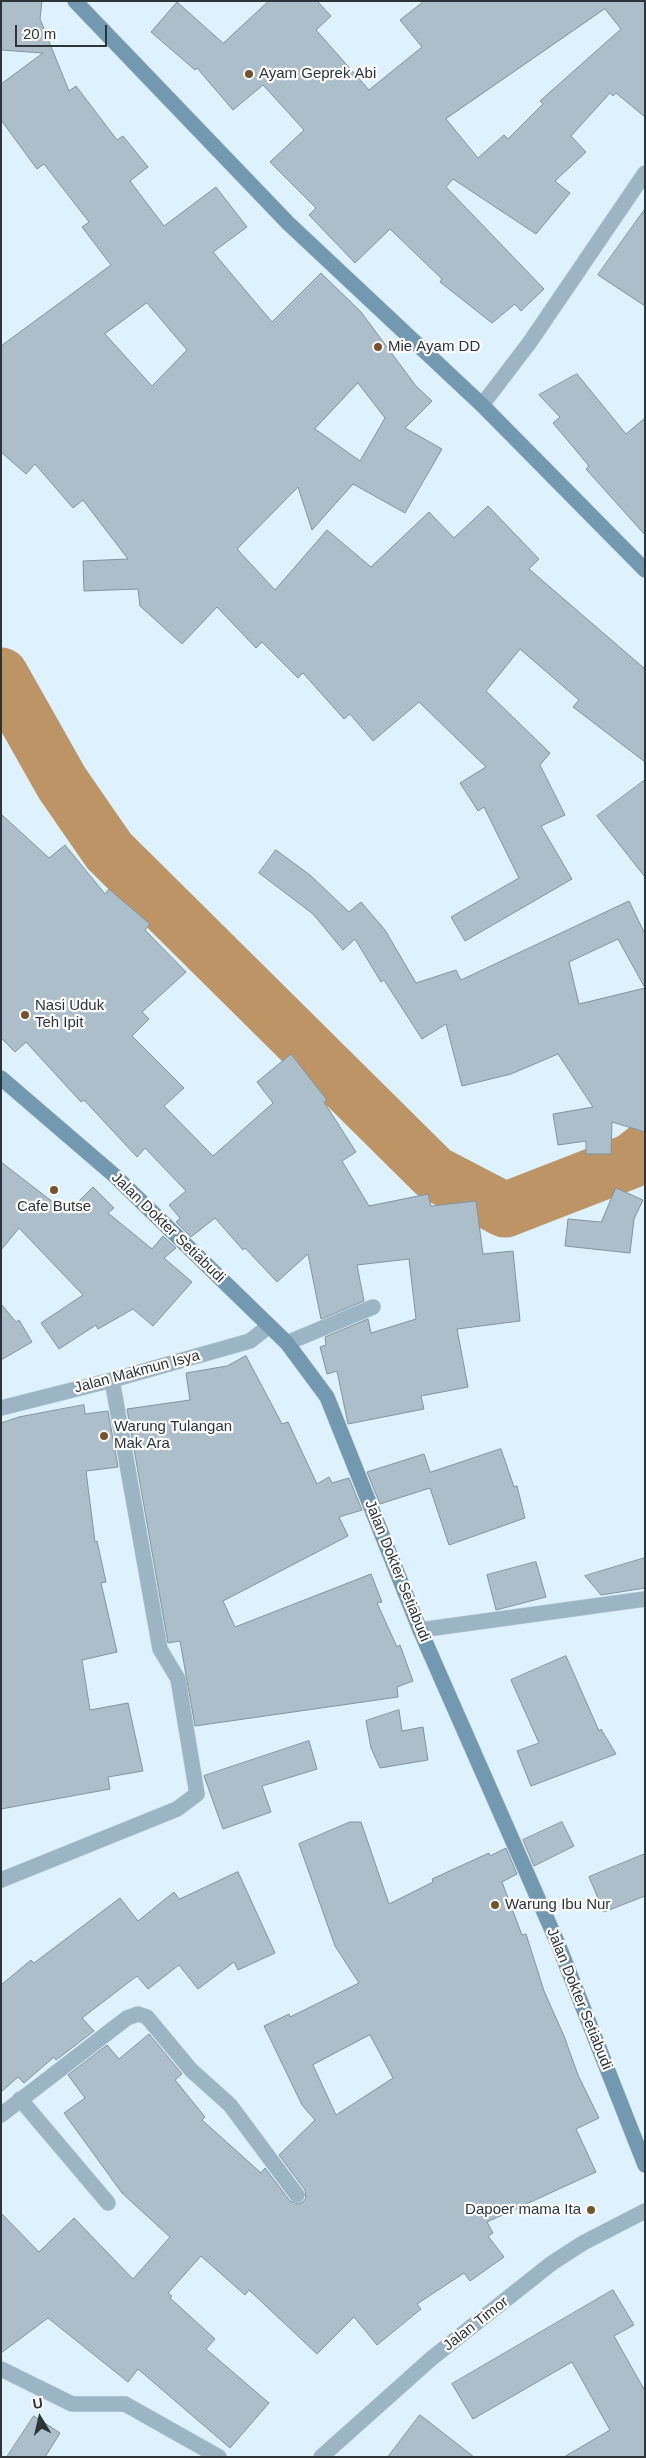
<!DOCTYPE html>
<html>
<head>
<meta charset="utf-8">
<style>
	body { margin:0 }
	#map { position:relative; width:646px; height:2458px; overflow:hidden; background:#ddf1fe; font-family:Arial,sans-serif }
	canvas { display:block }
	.frame { position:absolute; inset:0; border:2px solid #2d3539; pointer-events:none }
	.north { position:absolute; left:15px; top:2393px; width:50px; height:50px; -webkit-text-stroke:4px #fff; paint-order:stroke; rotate:351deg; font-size:14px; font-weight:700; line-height:20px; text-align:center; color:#2d3539 }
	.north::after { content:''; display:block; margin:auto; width:18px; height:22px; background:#2d3539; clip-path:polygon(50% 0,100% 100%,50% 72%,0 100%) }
	.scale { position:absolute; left:15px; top:25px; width:92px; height:22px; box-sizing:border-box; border:2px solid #2d3539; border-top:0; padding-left:6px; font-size:15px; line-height:18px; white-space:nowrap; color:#2d3539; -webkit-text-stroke:4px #fff; paint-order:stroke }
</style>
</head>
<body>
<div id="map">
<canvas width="646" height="2458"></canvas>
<div class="frame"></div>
<div class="north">U</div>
<div class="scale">20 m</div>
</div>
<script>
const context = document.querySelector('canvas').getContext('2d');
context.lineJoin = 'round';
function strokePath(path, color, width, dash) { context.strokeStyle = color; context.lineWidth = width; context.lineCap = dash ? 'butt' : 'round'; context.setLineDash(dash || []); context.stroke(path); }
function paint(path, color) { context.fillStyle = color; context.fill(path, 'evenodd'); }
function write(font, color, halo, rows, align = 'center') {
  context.font = font + ' Arial,sans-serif'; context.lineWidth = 4.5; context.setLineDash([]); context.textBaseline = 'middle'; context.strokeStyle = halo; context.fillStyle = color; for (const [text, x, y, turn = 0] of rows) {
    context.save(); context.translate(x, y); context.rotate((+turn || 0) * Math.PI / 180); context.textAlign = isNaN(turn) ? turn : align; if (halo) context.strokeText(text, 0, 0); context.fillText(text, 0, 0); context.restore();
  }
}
strokePath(new Path2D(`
	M 1,675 L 62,783 L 109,851 L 434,1173 L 505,1210 L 631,1161 L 645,1150`), '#bd9466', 55);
const building = new Path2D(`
	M 1,1 L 42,1 L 40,19 L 69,91 L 76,86 L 117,140 L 123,136 L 148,167 L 130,181 L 164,226 L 216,187 L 247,227 L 213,252 L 272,322 L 321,273 L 361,312 L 416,386 L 432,401 L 405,428 L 442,449 L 405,513 L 353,484 L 312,530 L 298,487 L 237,549 L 275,590 L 327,530 L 371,567 L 429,512 L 454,538 L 488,506 L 539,559 L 529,569 L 645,669 L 645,762 L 573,707 L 579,700 L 520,649 L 486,691 L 550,753 L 540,765 L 565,815 L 541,826 L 572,879 L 465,941 L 451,917 L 519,878 L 484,807 L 478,811 L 460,783 L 486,767 L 419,702 L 373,741 L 350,714 L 344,719 L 303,673 L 298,678 L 262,642 L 256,648 L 217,607 L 182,644 L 140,606 L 138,589 L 84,591 L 83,561 L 128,559 L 83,500 L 73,508 L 35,464 L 26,474 L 1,452 L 1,346 L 111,265 L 82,227 L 89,222 L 44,164 L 37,169 L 1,120 L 1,84 L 43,53 L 1,50 ZM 147,303 L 187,350 L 152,386 L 105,334 ZM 358,383 L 385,418 L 360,461 L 315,429 Z
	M 269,1 L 317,1 L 331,16 L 316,30 L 369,90 L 422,47 L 400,20 L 424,1 L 645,1 L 645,117 L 616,93 L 613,96 L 610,93 L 571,136 L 586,152 L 555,181 L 570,193 L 536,234 L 453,179 L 446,187 L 544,289 L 521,311 L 515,304 L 492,323 L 440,282 L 442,279 L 390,229 L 355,263 L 309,215 L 316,208 L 270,162 L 304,130 L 263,85 L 233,110 L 197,68 L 195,70 L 151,32 L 177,2 L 223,43 ZM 605,9 L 621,29 L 540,101 L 543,104 L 508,139 L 504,135 L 478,158 L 446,119 Z
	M 645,209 L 645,306 L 598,275 Z
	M 577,374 L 626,434 L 645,418 L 645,535 L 586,469 L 589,466 L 553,423 L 560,417 L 539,395 Z
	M 645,780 L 645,877 L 597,816 Z
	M 1,814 L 49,858 L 65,845 L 105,894 L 109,889 L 150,924 L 145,930 L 186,972 L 142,1012 L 149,1019 L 132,1036 L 184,1088 L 164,1106 L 213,1156 L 273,1103 L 257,1082 L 291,1054 L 327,1100 L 324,1102 L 356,1152 L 342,1161 L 369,1206 L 428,1194 L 431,1206 L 476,1201 L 483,1254 L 513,1251 L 520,1321 L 457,1329 L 468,1387 L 421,1396 L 424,1409 L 348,1424 L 337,1371 L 327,1374 L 320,1347 L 326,1345 L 325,1337 L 368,1319 L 371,1333 L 416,1319 L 409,1259 L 357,1265 L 364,1301 L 321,1319 L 308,1254 L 277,1282 L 245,1248 L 243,1250 L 215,1218 L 191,1237 L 176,1222 L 180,1218 L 169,1205 L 186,1191 L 145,1148 L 137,1157 L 84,1100 L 81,1102 L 26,1042 L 15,1052 L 1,1038 Z
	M 276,850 L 310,875 L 349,912 L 361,902 L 385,930 L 416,983 L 456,970 L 461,980 L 629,901 L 645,934 L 645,988 L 618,939 L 569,962 L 579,1004 L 645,988 L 645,1132 L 612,1122 L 611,1154 L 586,1154 L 586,1141 L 558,1145 L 553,1114 L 593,1107 L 558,1054 L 511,1074 L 462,1086 L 446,1024 L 422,1039 L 384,980 L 381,982 L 355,939 L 343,950 L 313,914 L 259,873 Z
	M 1,1162 L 67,1213 L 93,1187 L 114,1208 L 108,1213 L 152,1249 L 163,1236 L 176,1248 L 164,1258 L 192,1282 L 153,1326 L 133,1309 L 98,1329 L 96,1325 L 59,1349 L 41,1323 L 83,1295 L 19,1228 L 1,1250 Z
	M 616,1188 L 643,1200 L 634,1219 L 630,1253 L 565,1246 L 568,1219 L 601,1222 Z
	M 1,1304 L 16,1322 L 19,1320 L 32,1342 L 1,1360 Z
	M 246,1356 L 282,1424 L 288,1422 L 317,1484 L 329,1477 L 332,1483 L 349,1478 L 362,1510 L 339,1517 L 348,1536 L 223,1601 L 235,1627 L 371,1574 L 382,1602 L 377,1603 L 397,1647 L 400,1645 L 413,1681 L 397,1687 L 398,1697 L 195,1726 L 180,1641 L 168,1643 L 127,1409 L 190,1400 L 186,1373 L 227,1366 Z
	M 84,1405 L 85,1414 L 108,1411 L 118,1467 L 86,1471 L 95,1542 L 97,1541 L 106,1582 L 101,1583 L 117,1652 L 82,1660 L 90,1710 L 128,1703 L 143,1771 L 108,1777 L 110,1789 L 1,1809 L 1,1423 L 19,1417 Z
	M 501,1449 L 514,1487 L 517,1486 L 525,1518 L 449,1545 L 430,1488 L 380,1504 L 367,1472 L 424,1454 L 430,1472 Z
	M 645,1558 L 645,1588 L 601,1595 L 585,1576 Z
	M 536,1562 L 546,1597 L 496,1610 L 487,1575 Z
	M 566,1656 L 599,1731 L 601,1729 L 616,1754 L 531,1786 L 517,1751 L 539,1743 L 511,1680 Z
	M 399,1710 L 402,1731 L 423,1727 L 428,1760 L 380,1768 L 371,1748 L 366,1721 Z
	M 309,1741 L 317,1769 L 262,1786 L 271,1812 L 223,1829 L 204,1776 Z
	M 350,1822 L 361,1822 L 389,1904 L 433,1882 L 432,1879 L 489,1853 L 490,1856 L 506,1848 L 517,1874 L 502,1882 L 522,1935 L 526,1934 L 544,1991 L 564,2036 L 578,2075 L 599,2118 L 576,2129 L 596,2172 L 487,2222 L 493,2233 L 488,2236 L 504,2257 L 470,2281 L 464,2273 L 417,2304 L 421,2309 L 377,2345 L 354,2317 L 317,2354 L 249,2290 L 245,2295 L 201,2256 L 168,2293 L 172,2296 L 170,2298 L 215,2339 L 206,2349 L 269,2403 L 230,2448 L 138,2369 L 128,2382 L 48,2318 L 1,2353 L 1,2213 L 39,2252 L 74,2218 L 133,2279 L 170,2237 L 122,2193 L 64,2113 L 85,2098 L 68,2075 L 107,2045 L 119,2059 L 149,2034 L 182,2074 L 175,2080 L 205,2117 L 202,2120 L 261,2173 L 265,2168 L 290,2201 L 298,2204 L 303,2202 L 306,2198 L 305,2190 L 279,2155 L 315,2120 L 302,2105 L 264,2026 L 289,2014 L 290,2017 L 359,1983 L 335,1946 L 299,1844 ZM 370,2035 L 393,2078 L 336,2115 L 313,2065 Z
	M 562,1822 L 574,1846 L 534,1866 L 523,1840 Z
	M 645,1854 L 645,1896 L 604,1912 L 589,1877 Z
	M 238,1872 L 275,1953 L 238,1970 L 234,1962 L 198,1989 L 179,1965 L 148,1989 L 137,1976 L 82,2018 L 94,2031 L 56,2060 L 54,2057 L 24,2083 L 18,2077 L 1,2092 L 1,1985 L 31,1960 L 34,1963 L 120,1898 L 138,1921 L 174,1892 L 179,1899 Z
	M 613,2290 L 634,2325 L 614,2336 L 645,2391 L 645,2457 L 564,2457 L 610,2430 L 572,2362 L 473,2419 L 452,2384 Z
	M 420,2415 L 433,2425 L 474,2457 L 388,2457 Z
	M 34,2416 L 60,2433 L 45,2457 L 7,2457 Z`);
paint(building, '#abbeca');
strokePath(building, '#81939e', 1);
const street = new Path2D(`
	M 482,405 L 530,342 L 645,173
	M 287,1343 L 373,1307
	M 1,1408 L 112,1380 L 250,1341 L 269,1326
	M 420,1630 L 645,1599
	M 1,1880 L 177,1809 L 197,1794 L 178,1679 L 160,1649 L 112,1380
	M 20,2099 L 108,2203
	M 1,2115 L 127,2018 L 138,2014 L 147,2017 L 191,2070 L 230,2105 L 297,2195
	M 1,2369 L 72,2404 L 125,2404 L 219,2457
	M 321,2457 L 432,2358 L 552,2263 L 583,2243 L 645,2211`);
const secondary = new Path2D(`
	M 75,1 L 288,223 L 482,405 L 645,570
	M 1,1078 L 115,1176 L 287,1343 L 327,1397 L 420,1630 L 558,1944 L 645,2165`);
strokePath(street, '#bacbd7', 16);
strokePath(secondary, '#bacbd7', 16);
strokePath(street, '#9cb5c5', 15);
strokePath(secondary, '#7399b0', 15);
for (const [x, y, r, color] of [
	[249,74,5,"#75532b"],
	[378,347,5,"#75532b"],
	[25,1015,5,"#75532b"],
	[54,1190,5,"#75532b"],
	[104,1436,5,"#75532b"],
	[495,1905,5,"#75532b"],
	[591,2210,5,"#75532b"]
]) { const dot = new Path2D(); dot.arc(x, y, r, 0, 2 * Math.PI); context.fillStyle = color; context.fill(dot); strokePath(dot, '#fff', 2); }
write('15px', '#2d3539', '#fff', [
	["Ayam Geprek Abi",259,74],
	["Mie Ayam DD",388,347],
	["Nasi Uduk",35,1006],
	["Teh Ipit",35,1023],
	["Cafe Butse",54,1207,"center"],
	["Warung Tulangan",114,1427],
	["Mak Ara",114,1444],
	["Warung Ibu Nur",505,1905],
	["Dapoer mama Ita",581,2210,"right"]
], 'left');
write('15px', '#2d3539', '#fff', [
	["Jalan Dokter Setiabudi",168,1228,44],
	["Jalan Makmun Isya",137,1372,-15],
	["Jalan Dokter Setiabudi",397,1571,68],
	["Jalan Dokter Setiabudi",579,1999,68],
	["Jalan Timor",476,2324,-38]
]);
</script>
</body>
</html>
